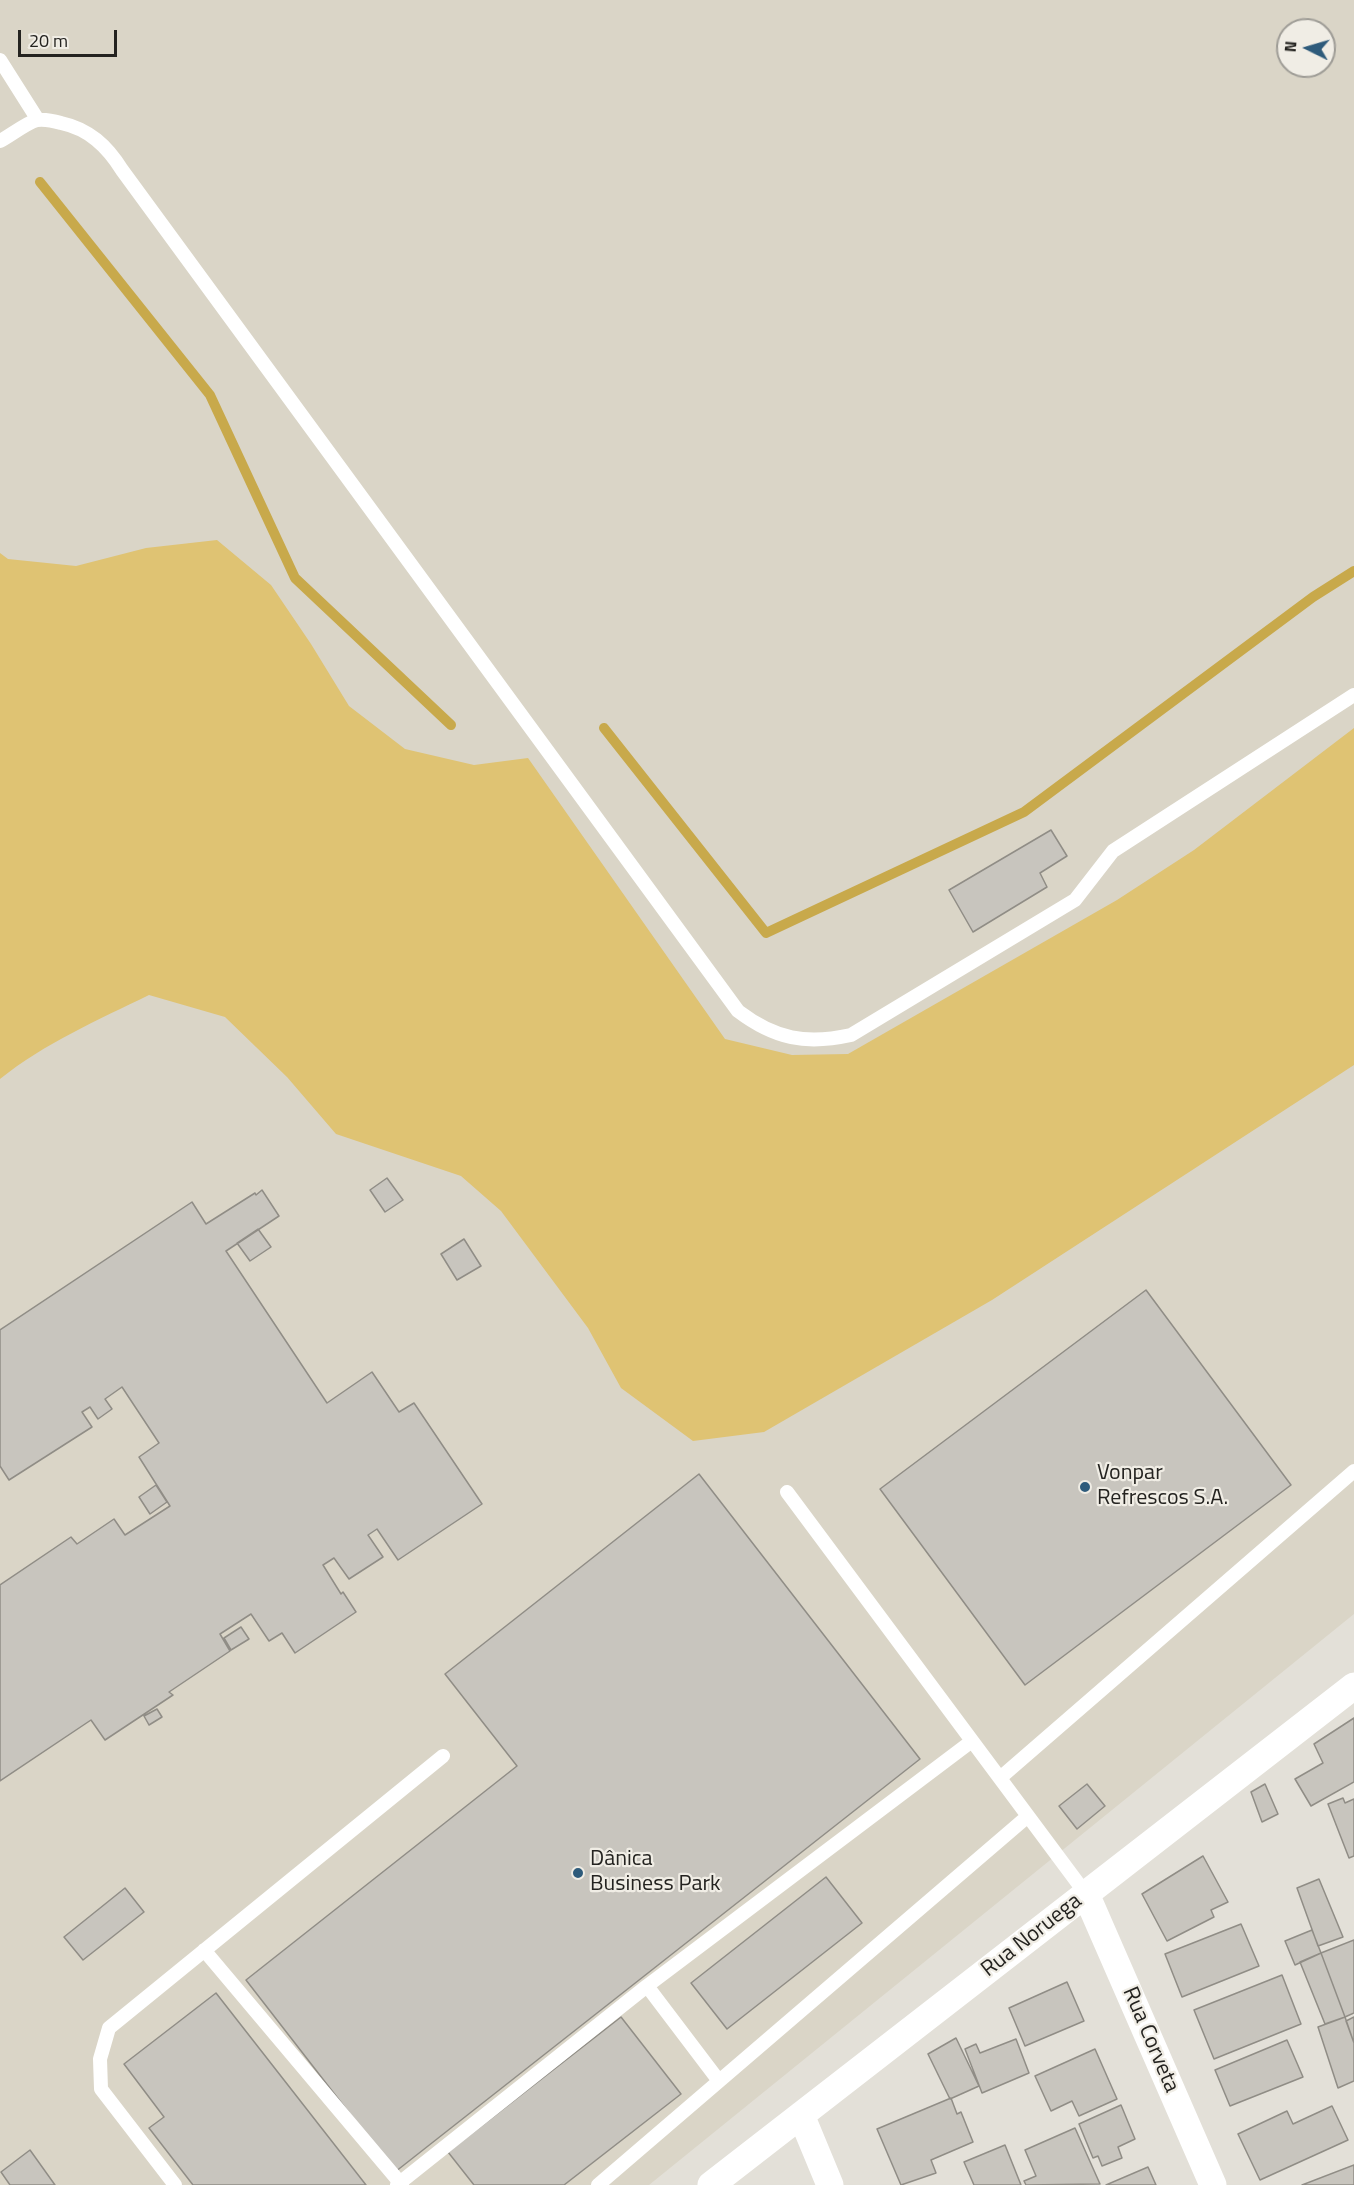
<!DOCTYPE html>
<html>
<head>
<meta charset="utf-8">
<style>
	body { margin:0 }
	#map { position:relative; width:1354px; height:2185px; overflow:hidden; background:#e3e0d8; font-family:"Titillium Web",sans-serif }
	canvas { display:block }
	.north { position:absolute; left:1276px; top:18px; width:60px; height:60px; box-sizing:border-box; background:#f0ede5; border:2px solid #9e9c96; border-radius:50%; rotate:275deg; font-size:16px; font-weight:700; line-height:24px; text-align:center; color:#242320 }
	.north::after { content:''; display:block; margin:auto; width:21px; height:27px; background:#2e5b7b; clip-path:polygon(50% 0,100% 100%,50% 72%,0 100%) }
	.scale { position:absolute; left:18px; top:30px; width:99px; height:27px; box-sizing:border-box; border:3px solid #242320; border-top:0; padding-left:8px; font-size:18px; line-height:21px; white-space:nowrap; color:#242320; -webkit-text-stroke:4px #f0ede5; paint-order:stroke }
</style>
</head>
<body>
<div id="map">
<canvas width="1354" height="2185"></canvas>
<div class="north">N</div>
<div class="scale">20 m</div>
</div>
<script>
const context = document.querySelector('canvas').getContext('2d');
context.lineJoin = 'round';
function paint(path, color) { context.fillStyle = color; context.fill(path, 'evenodd'); }
function strokePath(path, color, width, dash) { context.strokeStyle = color; context.lineWidth = width; context.lineCap = dash ? 'butt' : 'round'; context.setLineDash(dash || []); context.stroke(path); }
function write(font, color, halo, rows, align = 'center') {
  context.font = font + ' "Titillium Web",sans-serif'; context.lineWidth = 4.5; context.setLineDash([]); context.textBaseline = 'middle'; context.strokeStyle = halo; context.fillStyle = color; for (const [text, x, y, turn = 0] of rows) {
    context.save(); context.translate(x, y); context.rotate((+turn || 0) * Math.PI / 180); context.textAlign = isNaN(turn) ? turn : align; if (halo) context.strokeText(text, 0, 0); context.fillText(text, 0, 0); context.restore();
  }
}
paint(new Path2D(`
	M 0,0 L 1354,0 L 1354,1614 L 649,2185 L 0,2185 ZM 1288,30 L 1324,30 L 1324,66 L 1288,66 Z`), '#dad5c7');
paint(new Path2D(`
	M 217,540 L 271,585 L 311,644 L 349,706 L 405,749 L 474,765 L 528,758 L 725,1039 L 792,1055 L 848,1054 L 1117,900 L 1194,850 L 1354,728 L 1354,1065 L 992,1300 L 764,1432 L 693,1441 L 621,1388 L 588,1328 L 501,1211 L 461,1176 L 336,1134 L 287,1077 L 225,1017 L 149,995 C 98,1020 45,1043 0,1079 L 0,553 L 8,559 L 76,566 L 146,548 Z`), '#dfc373');
strokePath(new Path2D(`
	M 40,182 L 210,395 L 295,578 L 451,725
	M 604,728 L 766,933 L 1024,812 L 1313,597 L 1354,571`), '#c8a94b', 10);
const building = new Path2D(`
	M 1051,830 L 1067,856 L 1040,873 L 1047,887 L 973,932 L 949,890 Z
	M 387,1178 L 403,1200 L 385,1212 L 370,1190 Z
	M 262,1190 L 279,1216 L 226,1251 L 327,1403 L 372,1372 L 399,1412 L 414,1403 L 482,1504 L 398,1560 L 377,1529 L 368,1535 L 383,1557 L 349,1579 L 334,1558 L 323,1565 L 341,1594 L 343,1592 L 356,1612 L 295,1653 L 282,1633 L 269,1641 L 251,1614 L 220,1634 L 230,1651 L 169,1692 L 173,1695 L 105,1740 L 91,1720 L 0,1781 L 0,1585 L 71,1537 L 77,1544 L 114,1519 L 125,1535 L 170,1506 L 139,1457 L 159,1443 L 122,1387 L 105,1399 L 112,1409 L 98,1419 L 90,1407 L 82,1412 L 92,1427 L 9,1480 L 0,1466 L 0,1330 L 192,1202 L 206,1224 L 255,1193 L 256,1195 Z
	M 258,1229 L 271,1247 L 250,1261 L 237,1243 Z
	M 464,1239 L 481,1266 L 457,1280 L 441,1254 Z
	M 1146,1290 L 1291,1485 L 1025,1685 L 880,1489 Z
	M 699,1474 L 920,1759 L 395,2172 L 246,1980 L 517,1766 L 445,1674 Z
	M 156,1485 L 167,1502 L 150,1514 L 139,1497 Z
	M 241,1627 L 249,1639 L 231,1650 L 224,1638 Z
	M 157,1709 L 162,1717 L 149,1725 L 144,1716 Z
	M 1354,1718 L 1354,1782 L 1311,1806 L 1295,1779 L 1323,1763 L 1314,1744 Z
	M 1087,1784 L 1105,1806 L 1077,1829 L 1059,1806 Z
	M 1265,1784 L 1278,1814 L 1262,1822 L 1251,1792 Z
	M 1343,1798 L 1345,1803 L 1354,1799 L 1354,1856 L 1349,1858 L 1328,1804 Z
	M 1203,1856 L 1228,1902 L 1211,1910 L 1214,1917 L 1167,1941 L 1142,1894 Z
	M 826,1877 L 862,1923 L 727,2029 L 691,1983 Z
	M 1319,1879 L 1343,1937 L 1318,1946 L 1297,1888 Z
	M 125,1888 L 144,1912 L 83,1960 L 64,1937 Z
	M 1241,1924 L 1259,1966 L 1182,1997 L 1165,1954 Z
	M 1312,1930 L 1321,1953 L 1295,1965 L 1285,1941 Z
	M 1354,1940 L 1354,2013 L 1345,2017 L 1321,1953 Z
	M 1321,1953 L 1345,2017 L 1325,2024 L 1300,1962 Z
	M 1282,1975 L 1301,2024 L 1214,2059 L 1194,2010 Z
	M 1067,1982 L 1084,2021 L 1025,2046 L 1009,2008 Z
	M 216,1993 L 366,2185 L 193,2185 L 149,2128 L 164,2117 L 124,2064 Z
	M 621,2017 L 681,2094 L 564,2185 L 474,2185 L 448,2152 Z
	M 1345,2017 L 1354,2043 L 1354,2081 L 1338,2088 L 1318,2027 Z
	M 1354,2017 L 1354,2043 L 1346,2021 Z
	M 956,2038 L 979,2086 L 950,2099 L 928,2054 Z
	M 1016,2039 L 1029,2073 L 982,2093 L 965,2049 L 976,2044 L 980,2053 Z
	M 1287,2040 L 1303,2077 L 1230,2106 L 1215,2070 Z
	M 1095,2049 L 1117,2099 L 1079,2116 L 1072,2101 L 1051,2111 L 1035,2076 Z
	M 951,2098 L 957,2114 L 961,2112 L 973,2142 L 931,2160 L 936,2173 L 901,2185 L 877,2129 Z
	M 1121,2105 L 1135,2139 L 1118,2147 L 1122,2158 L 1102,2166 L 1098,2156 L 1093,2158 L 1079,2124 Z
	M 1332,2106 L 1348,2140 L 1260,2180 L 1238,2134 L 1287,2111 L 1293,2124 Z
	M 1075,2128 L 1100,2184 L 1026,2185 L 1024,2181 L 1036,2176 L 1025,2150 Z
	M 1005,2145 L 1021,2185 L 974,2185 L 964,2162 Z
	M 30,2150 L 55,2185 L 10,2185 L 1,2172 Z
	M 1354,2165 L 1354,2185 L 1302,2185 Z
	M 1148,2167 L 1156,2185 L 1106,2185 Z`);
paint(building, '#c8c5be');
strokePath(building, '#908d86', 1.5);
strokePath(new Path2D(`
	M 0,60 L 38,120
	M 0,141 C 10,136 26,123 37,120 C 44,119 54,121 61,123 C 89,129 107,146 122,170 L 738,1011 C 775,1039 806,1045 851,1035 L 1075,900 L 1113,851 L 1354,695
	M 787,1492 L 1086,1894
	M 1000,1778 L 1354,1471
	M 204,1950 L 402,2185
	M 647,1986 L 719,2081
	M 175,2185 L 101,2089 L 100,2059 L 109,2028 L 443,1756
	M 397,2185 L 647,1986 L 972,1741
	M 598,2185 L 1028,1816`), '#fff', 14);
strokePath(new Path2D(`
	M 1086,1894 L 1213,2185
	M 801,2115 L 830,2185
	M 711,2185 L 1354,1686`), '#fff', 27);
for (const [x, y, r, color] of [
	[1085,1487,6,"#2e5b7b"],
	[578,1873,6,"#2e5b7b"]
]) { const dot = new Path2D(); dot.arc(x, y, r, 0, 2 * Math.PI); context.fillStyle = color; context.fill(dot); strokePath(dot, '#f0ede5', 2); }
write('22px', '#242320', '#f0ede5', [
	["Vonpar",1097,1474],
	["Refrescos S.A.",1097,1499],
	["Dânica",590,1860],
	["Business Park",590,1885]
], 'left');
write('22px', '#242320', '#f0ede5', [
	["Rua Noruega",1032,1936,-38],
	["Rua Corveta",1150,2040,67]
]);
</script>
</body>
</html>
